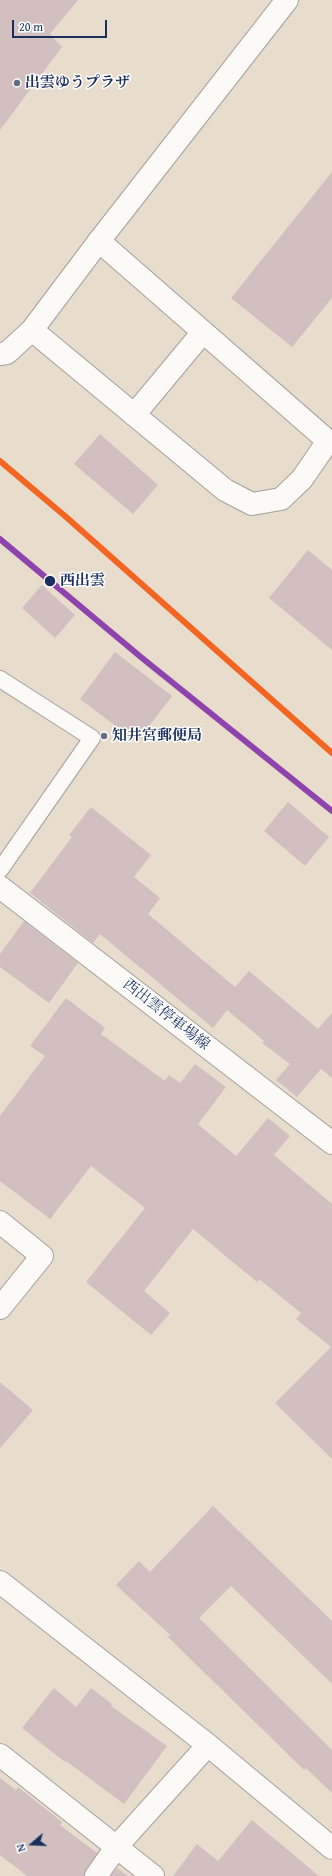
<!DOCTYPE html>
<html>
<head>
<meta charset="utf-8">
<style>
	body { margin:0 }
	#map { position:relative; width:332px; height:1876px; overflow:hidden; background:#e8dccc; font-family:"Gentium Book Plus",serif }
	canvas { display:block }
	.north { position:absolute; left:12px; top:1824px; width:40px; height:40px; -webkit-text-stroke:3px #fff; paint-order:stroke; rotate:251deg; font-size:11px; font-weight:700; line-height:16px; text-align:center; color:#1b2f5e }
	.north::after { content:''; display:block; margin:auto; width:14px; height:18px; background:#1b2f5e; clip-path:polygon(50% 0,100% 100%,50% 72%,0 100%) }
	.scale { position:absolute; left:12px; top:20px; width:95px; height:18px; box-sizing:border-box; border:2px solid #1b2f5e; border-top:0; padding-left:5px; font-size:12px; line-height:14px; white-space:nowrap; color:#1b2f5e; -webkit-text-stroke:3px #fff; paint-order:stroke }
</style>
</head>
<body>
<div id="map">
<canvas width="332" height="1876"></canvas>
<div class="north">N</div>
<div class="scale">20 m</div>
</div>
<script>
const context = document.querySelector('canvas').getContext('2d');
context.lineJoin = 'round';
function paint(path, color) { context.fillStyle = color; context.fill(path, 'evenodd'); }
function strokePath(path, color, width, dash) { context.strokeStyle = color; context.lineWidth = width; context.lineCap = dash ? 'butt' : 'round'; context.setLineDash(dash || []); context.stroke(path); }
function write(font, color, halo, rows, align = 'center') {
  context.font = font + ' "Gentium Book Plus","Noto Serif JP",serif'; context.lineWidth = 3; context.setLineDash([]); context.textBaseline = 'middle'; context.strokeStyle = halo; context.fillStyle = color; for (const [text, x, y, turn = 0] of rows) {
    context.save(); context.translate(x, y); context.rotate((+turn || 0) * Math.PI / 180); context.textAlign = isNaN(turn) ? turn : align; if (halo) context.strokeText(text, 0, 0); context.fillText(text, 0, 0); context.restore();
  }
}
paint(new Path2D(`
	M 0,0 L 78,0 L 50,34 L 62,47 L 0,130 Z
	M 332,172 L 332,298 L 292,347 L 231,298 Z
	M 100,434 L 158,485 L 133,514 L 74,464 Z
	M 308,550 L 332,570 L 332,650 L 269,598 Z
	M 42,585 L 75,615 L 55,638 L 22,608 Z
	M 115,652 L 172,696 L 137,742 L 80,699 Z
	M 288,802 L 329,837 L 305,866 L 264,831 Z
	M 91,807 L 151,855 L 134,877 L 160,898 L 148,914 L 235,987 L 249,971 L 318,1029 L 332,1013 L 332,1078 L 321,1069 L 297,1097 L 276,1080 L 290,1064 L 262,1043 L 264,1041 L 227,1010 L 213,1028 L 100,934 L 93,943 L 30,893 L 72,837 L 69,835 Z
	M 24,921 L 78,963 L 49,1003 L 0,967 L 0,954 Z
	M 66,998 L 105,1028 L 101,1034 L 165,1081 L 169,1075 L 180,1083 L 195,1064 L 226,1087 L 198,1124 L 236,1156 L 268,1118 L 290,1136 L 274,1155 L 332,1204 L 332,1459 L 275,1403 L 331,1347 L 296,1319 L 301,1313 L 259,1279 L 257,1282 L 193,1229 L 144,1291 L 170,1313 L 151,1335 L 86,1282 L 145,1208 L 91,1166 L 50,1219 L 0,1181 L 0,1116 L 45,1056 L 30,1046 Z
	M 0,1382 L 33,1410 L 0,1448 Z
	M 213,1506 L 332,1621 L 332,1684 L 231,1586 L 199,1618 L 332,1750 L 332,1793 L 306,1768 L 304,1770 L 168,1637 L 170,1635 L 116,1585 L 139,1561 L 150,1572 Z
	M 54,1688 L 76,1707 L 91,1688 L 112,1704 L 111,1706 L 167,1746 L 124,1804 L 66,1761 L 65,1762 L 22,1728 Z
	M 0,1778 L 16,1790 L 18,1787 L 62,1822 L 60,1825 L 97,1853 L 86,1869 L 84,1876 L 27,1876 L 0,1855 Z
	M 252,1820 L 319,1876 L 173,1876 L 197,1844 L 218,1861 Z
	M 117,1868 L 128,1876 L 111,1876 Z`), '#d1c0bf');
const lane = new Path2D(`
	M 0,679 L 92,738 L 0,870`);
const street = new Path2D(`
	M 0,354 L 7,353 L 32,330 L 225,490 L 252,504 L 281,499 L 302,479 L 328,441 L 99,241
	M 134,415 L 203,332
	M 0,1222 L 42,1256 L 0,1308
	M 0,1582 L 208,1745 L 332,1848
	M 0,1755 L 153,1876
	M 96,1876 L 117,1846 L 208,1745`);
const secondary = new Path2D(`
	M 32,330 L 99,241 L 287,0
	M 0,887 L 332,1143`);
strokePath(lane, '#a5a19e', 18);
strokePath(street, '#a5a19e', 24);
strokePath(secondary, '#a5a19e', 24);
strokePath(lane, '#fcfaf7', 16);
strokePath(street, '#fcfaf7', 22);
strokePath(secondary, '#fcfaf7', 22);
strokePath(new Path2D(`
	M 0,461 L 65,516 L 332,753`), '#f26522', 6);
strokePath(new Path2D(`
	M 0,539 L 142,658 L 332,811`), '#8e44ad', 6);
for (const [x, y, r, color] of [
	[17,83,4,"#636c84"],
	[50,581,6,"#1b2f5e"],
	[104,736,4,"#636c84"]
]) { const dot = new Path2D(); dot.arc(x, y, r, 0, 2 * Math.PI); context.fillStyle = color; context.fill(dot); strokePath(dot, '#fff', 1.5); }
write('bold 15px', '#1b2f5e', '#fff', [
	["出雲ゆうプラザ",25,83],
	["知井宮郵便局",112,736]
], 'left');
write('bold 15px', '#1b2f5e', '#fff', [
	["西出雲",60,581]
], 'left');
write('15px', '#1b2f5e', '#fff', [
	["西出雲停車場線",166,1015,38]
]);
</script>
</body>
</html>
